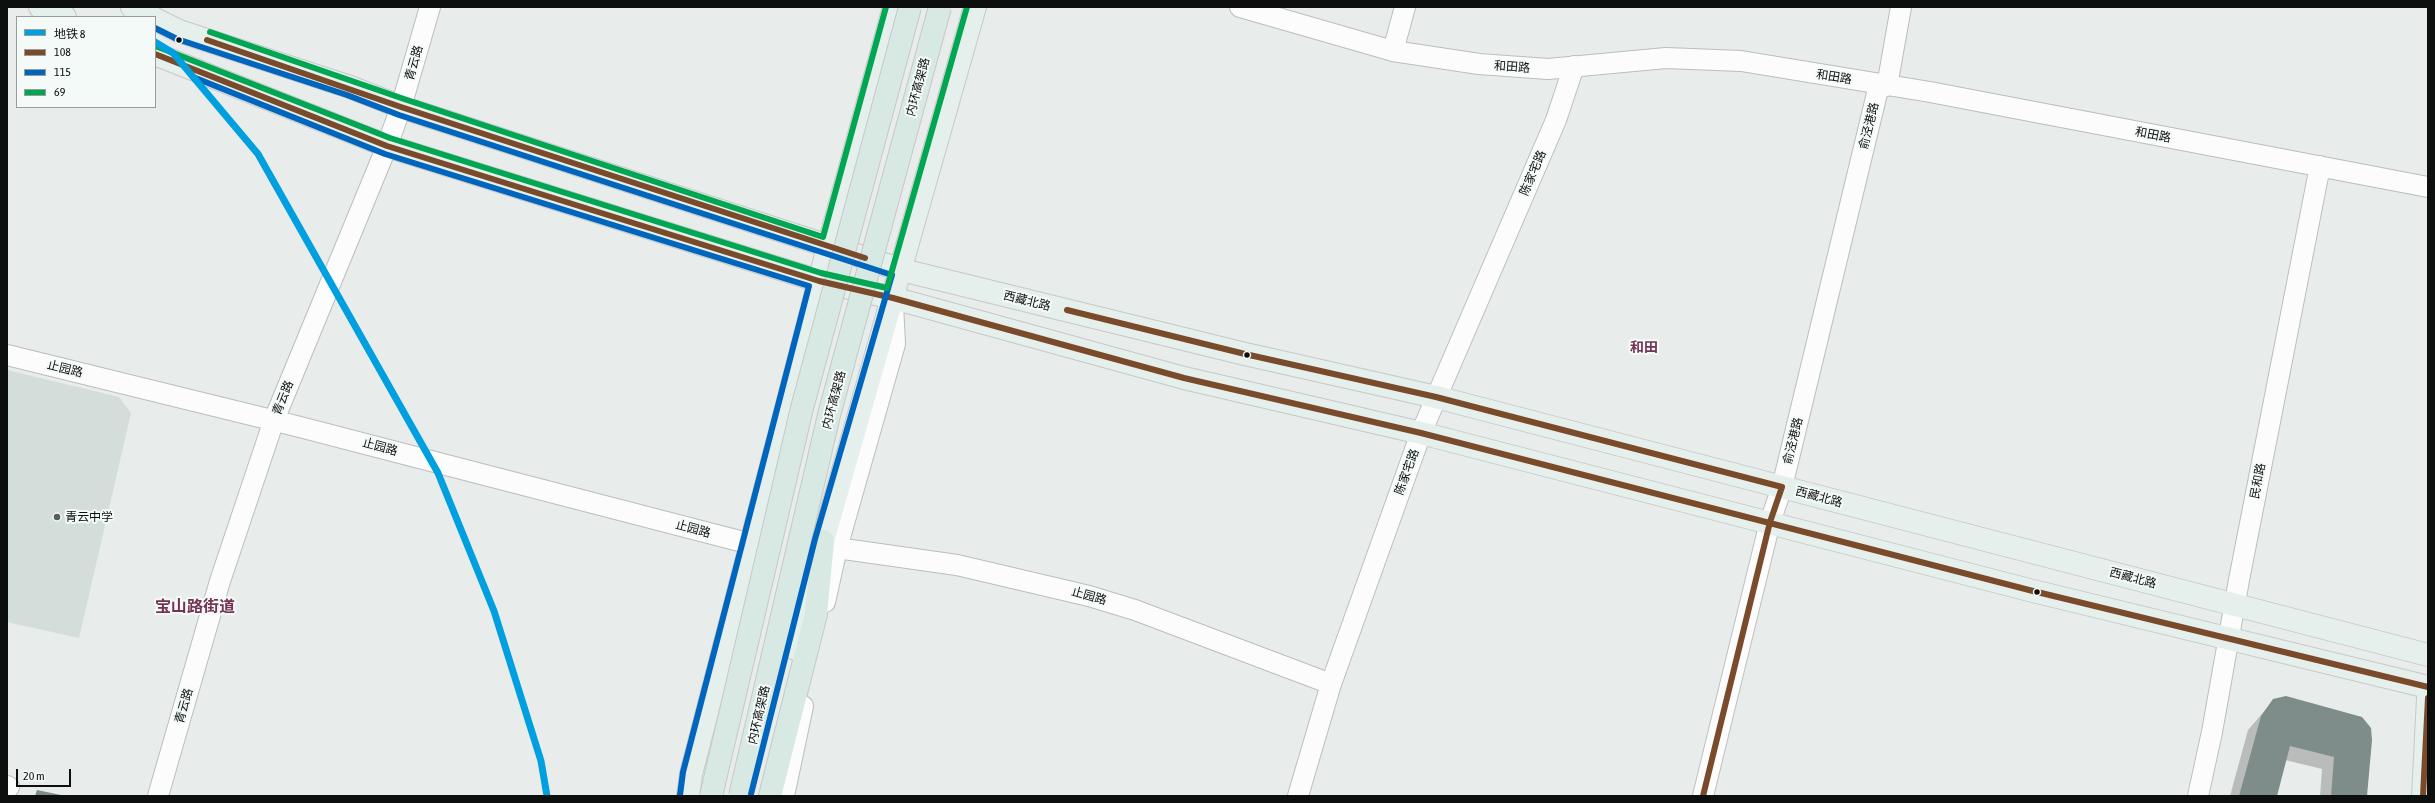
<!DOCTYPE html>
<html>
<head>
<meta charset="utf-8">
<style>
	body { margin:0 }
	#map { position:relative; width:2435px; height:803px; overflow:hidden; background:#e8ecea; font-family:"Asap Condensed","Noto Sans SC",sans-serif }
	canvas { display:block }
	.frame { position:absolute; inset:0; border:8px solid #0d0f0e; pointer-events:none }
	.legend { position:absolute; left:16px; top:16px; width:140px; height:92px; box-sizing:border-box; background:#f4faf8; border:1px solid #989c9a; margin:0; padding:5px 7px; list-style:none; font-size:12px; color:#0d0f0e }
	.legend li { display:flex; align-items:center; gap:8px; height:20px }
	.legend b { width:20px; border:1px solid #989c9a }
	.scale { position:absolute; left:16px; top:769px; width:55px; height:18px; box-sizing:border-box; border:2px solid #0d0f0e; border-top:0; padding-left:5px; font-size:12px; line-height:14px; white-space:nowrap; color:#0d0f0e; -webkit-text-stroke:3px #f4faf8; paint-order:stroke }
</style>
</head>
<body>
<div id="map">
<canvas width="2435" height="803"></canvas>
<div class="frame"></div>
<ul class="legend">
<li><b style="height:5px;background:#009fdf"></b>地铁 8</li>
<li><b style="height:5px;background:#7a4b2a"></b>108</li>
<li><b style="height:5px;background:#0065bd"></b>115</li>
<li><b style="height:5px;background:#00a651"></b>69</li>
</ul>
<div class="scale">20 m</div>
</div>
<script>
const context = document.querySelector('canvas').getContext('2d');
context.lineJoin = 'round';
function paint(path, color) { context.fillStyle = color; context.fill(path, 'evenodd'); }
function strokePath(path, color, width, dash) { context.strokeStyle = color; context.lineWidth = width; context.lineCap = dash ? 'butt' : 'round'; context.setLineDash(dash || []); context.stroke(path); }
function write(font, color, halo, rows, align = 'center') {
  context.font = font + ' "Asap Condensed","Noto Sans SC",sans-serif'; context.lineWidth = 4; context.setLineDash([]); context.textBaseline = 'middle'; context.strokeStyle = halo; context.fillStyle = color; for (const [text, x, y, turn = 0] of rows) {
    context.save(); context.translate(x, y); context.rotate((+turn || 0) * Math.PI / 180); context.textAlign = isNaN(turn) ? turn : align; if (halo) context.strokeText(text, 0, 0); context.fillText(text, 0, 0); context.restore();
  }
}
paint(new Path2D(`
	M 7,370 L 119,397 L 131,413 L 79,638 L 7,622 Z`), '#d3ddd9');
paint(new Path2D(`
	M 2286,697 L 2366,796 L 2320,796 L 2322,769 L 2285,760 L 2276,796 L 2230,796 L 2248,730 L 2274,700 Z`), '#0003');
paint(new Path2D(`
	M 2286,696 L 2362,717 L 2371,728 L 2372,740 L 2367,796 L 2331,796 L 2334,757 L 2290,746 L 2277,796 L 2239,796 L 2261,716 L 2273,699 Z
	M 37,790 L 61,795 L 60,796 L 35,796 Z`), '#7e8d89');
const minor = new Path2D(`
	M 1240,7 L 1393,51 L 1479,64 L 1548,69 L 1666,58 L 1741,61 L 1930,92 L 2428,187
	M 1393,51 L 1405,7
	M 1887,86 L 1901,7
	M 7,355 L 296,426 L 751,544
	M 837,548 L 957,565 L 1089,596 L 1135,610 L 1331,684
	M 825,602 L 837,548 L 895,344 L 893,304
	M 7,786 L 9,787
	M 158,796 L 220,581 L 274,420 L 387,146 L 401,107 L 430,7
	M 784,796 L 803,706
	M 1298,796 L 1331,684 L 1421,433 L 1556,120 L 1574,66
	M 1703,796 L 1770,522 L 1782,487 L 1879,85
	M 2198,796 L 2212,732 L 2239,580 L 2320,166`);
const major = new Path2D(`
	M 40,7 L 65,17
	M 132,7 L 152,17
	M 155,19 L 179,31 L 350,87 L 401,107 L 902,270 L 1245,354 L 1436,397 L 2428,655
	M 155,54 L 387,146 L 819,281 L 893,298 L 1184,378 L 1421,433 L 2033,591 L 2428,687
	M 796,649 L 823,541 L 975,7
	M 688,796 L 691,774 L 826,255 L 894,7
	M 2423,796 L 2428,698`);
const highway = new Path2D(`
	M 770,796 L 816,614 L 823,541`);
strokePath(minor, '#bbbebd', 22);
strokePath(major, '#c7c8c8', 24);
strokePath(highway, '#c7c8c8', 24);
strokePath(minor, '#fcfcfc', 20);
strokePath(major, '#e5f0ed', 22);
strokePath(highway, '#d8e8e3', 22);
const highwayBridge = new Path2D(`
	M 711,796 L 802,408 L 910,7
	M 740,796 L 829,415 L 940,7`);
strokePath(highwayBridge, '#c7c8c8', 24, []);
strokePath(highwayBridge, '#d8e8e3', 22);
strokePath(new Path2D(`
	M 207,40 L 401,107 L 865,258
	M 155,54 L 387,146 L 819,281 L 893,298 L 1184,378 L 1421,433 L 2033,591 L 2428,687
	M 1067,310 L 1245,354 L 1436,397 L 1782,487 L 1770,522 L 1703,796
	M 2423,796 L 2428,698`), '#7a4b2a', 6);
strokePath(new Path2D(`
	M 155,28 L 177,39 L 347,95 L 399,115 L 892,275 L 815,539 L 751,794
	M 193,77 L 385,154 L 809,286 L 683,772 L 680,795`), '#0065bd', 6);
strokePath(new Path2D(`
	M 210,32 L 404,99 L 823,237 L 886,7
	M 158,47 L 390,138 L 821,273 L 887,288 L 967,7`), '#00a651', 6);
strokePath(new Path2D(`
	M 155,42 L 173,53 L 258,154 L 438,473 L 494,611 L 541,761 L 547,796`), '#009fdf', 7);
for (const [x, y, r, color] of [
	[179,40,3.5,"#0d0f0e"],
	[1247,355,3.5,"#0d0f0e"],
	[57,517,4,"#5a5c5b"],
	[2037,592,3.5,"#0d0f0e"]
]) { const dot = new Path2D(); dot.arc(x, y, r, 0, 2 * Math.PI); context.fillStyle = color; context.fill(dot); strokePath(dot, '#f4faf8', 1.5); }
write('12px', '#0d0f0e', '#f4faf8', [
	["青云路",414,63,-74],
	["和田路",1512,67,4],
	["和田路",1834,77,9],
	["内环高架路",918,87,-75],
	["俞泾港路",1869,126,-76],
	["和田路",2153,135,11],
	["陈家宅路",1533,173,-67],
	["西藏北路",1027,301,14],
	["止园路",65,369,14],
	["青云路",283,398,-68],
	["内环高架路",834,400,-75],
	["俞泾港路",1793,441,-76],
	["止园路",380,447,15],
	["陈家宅路",1407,472,-70],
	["民和路",2258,481,-79],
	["西藏北路",1819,497,15],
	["止园路",693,529,15],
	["西藏北路",2133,578,15],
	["止园路",1089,596,16],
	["青云路",184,706,-74],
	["内环高架路",759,715,-77]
]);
write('12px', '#0d0f0e', '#f4faf8', [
	["青云中学",65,517]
], 'left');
write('bold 14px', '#753354', '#f4faf8', [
	["和田",1644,348]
]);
write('bold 16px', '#753354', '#f4faf8', [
	["宝山路街道",195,607]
]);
</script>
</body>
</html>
